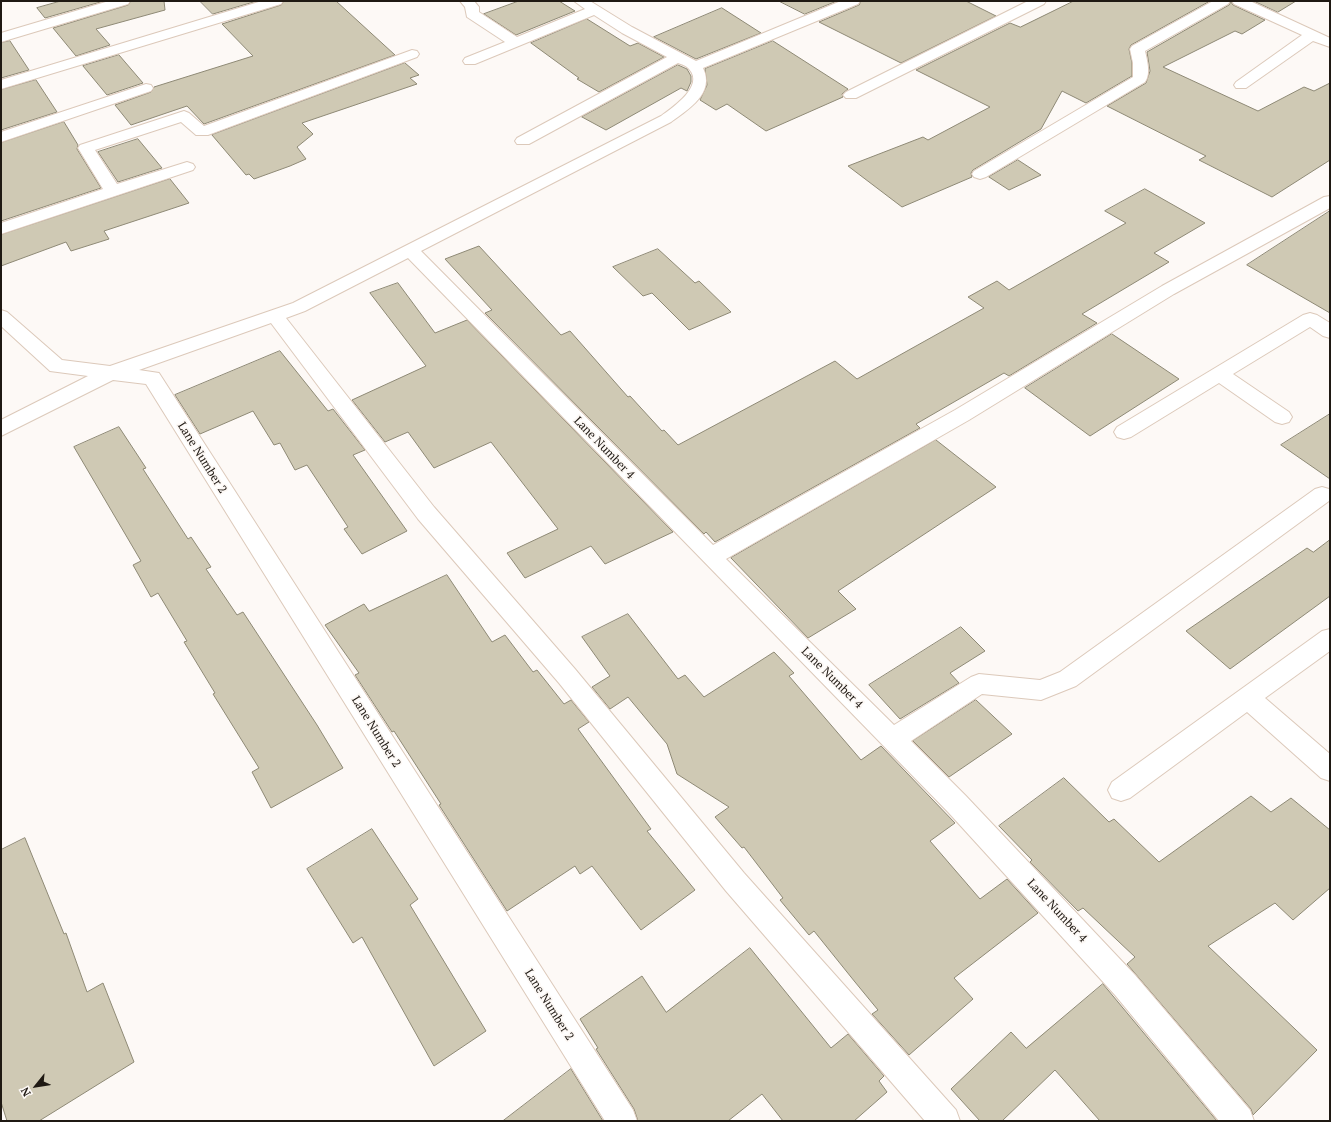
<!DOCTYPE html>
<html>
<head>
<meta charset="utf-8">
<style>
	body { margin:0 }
	#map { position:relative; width:1331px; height:1122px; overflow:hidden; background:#fdf9f6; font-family:"PT Serif",serif }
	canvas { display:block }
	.frame { position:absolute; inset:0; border:2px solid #1f1913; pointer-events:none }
	.north { position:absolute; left:16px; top:1066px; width:40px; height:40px; -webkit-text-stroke:3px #fdf9f6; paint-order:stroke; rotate:240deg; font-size:11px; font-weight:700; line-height:16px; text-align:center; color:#1f1913 }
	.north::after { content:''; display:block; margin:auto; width:14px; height:18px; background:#1f1913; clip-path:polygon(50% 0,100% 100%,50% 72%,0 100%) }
</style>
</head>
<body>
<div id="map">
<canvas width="1331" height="1122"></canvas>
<div class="frame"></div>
<div class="north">N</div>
</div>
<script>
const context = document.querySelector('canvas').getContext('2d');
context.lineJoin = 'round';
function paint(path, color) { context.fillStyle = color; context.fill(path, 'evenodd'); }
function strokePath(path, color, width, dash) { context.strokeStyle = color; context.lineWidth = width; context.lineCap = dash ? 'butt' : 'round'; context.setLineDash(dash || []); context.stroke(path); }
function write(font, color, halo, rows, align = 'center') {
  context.font = font + ' "PT Serif",serif'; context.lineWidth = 3.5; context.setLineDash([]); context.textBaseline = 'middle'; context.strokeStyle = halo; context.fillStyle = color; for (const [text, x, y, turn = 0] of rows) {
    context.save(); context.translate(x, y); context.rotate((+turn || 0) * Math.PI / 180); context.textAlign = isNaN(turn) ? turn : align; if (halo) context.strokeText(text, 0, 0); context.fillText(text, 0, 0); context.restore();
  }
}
const building = new Path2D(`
	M 61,1 L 104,1 L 45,18 L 37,8 Z
	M 131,1 L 164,1 L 165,10 L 96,29 L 110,45 L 76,56 L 53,28 L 128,5 Z
	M 200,1 L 257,1 L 213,14 Z
	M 284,1 L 336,1 L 395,55 L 204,124 L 187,106 L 131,125 L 115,105 L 151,92 L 154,87 L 253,56 L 222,24 L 281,5 Z
	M 519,1 L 559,1 L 575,11 L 516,35 L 484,14 Z
	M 779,1 L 837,1 L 805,14 Z
	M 861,1 L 966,1 L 996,16 L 901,63 L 819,22 L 859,5 Z
	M 1074,1 L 1210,1 L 1131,45 L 1129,49 L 1132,63 L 1132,76 L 1086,103 L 1062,91 L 1041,129 L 973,170 L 971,173 L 972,177 L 902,207 L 848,166 L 923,137 L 928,140 L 990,107 L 916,70 L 1010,23 L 1020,27 Z
	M 1254,1 L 1296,1 L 1278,12 Z
	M 1231,2 L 1233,5 L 1265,20 L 1242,34 L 1235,31 L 1163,67 L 1258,111 L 1304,87 L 1314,91 L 1330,83 L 1330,160 L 1272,197 L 1199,160 L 1206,156 L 1107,106 L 1146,83 L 1150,71 L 1147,52 L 1229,5 Z
	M 722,8 L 761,33 L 696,59 L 654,37 Z
	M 587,19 L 630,46 L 638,43 L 664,57 L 599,92 L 577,79 L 579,78 L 531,43 Z
	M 10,41 L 29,70 L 1,78 L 1,43 Z
	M 773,41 L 848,89 L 842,94 L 843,97 L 766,131 L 727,104 L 716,110 L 700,100 L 707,85 L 705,69 Z
	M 119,55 L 143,83 L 107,95 L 83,66 Z
	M 405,63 L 419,75 L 410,78 L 417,84 L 302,123 L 313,134 L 297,147 L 306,159 L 290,166 L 254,179 L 249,174 L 246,175 L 212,135 Z
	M 678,65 L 687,69 L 691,76 L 691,82 L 687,91 L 681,88 L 606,130 L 582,117 Z
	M 36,80 L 57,112 L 1,130 L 1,90 Z
	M 64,122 L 78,145 L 77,149 L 101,188 L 1,221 L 1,143 Z
	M 138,139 L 162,168 L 118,182 L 98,152 Z
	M 1018,160 L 1041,175 L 1009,190 L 989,177 Z
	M 170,179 L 189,203 L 104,231 L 109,239 L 71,251 L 66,242 L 1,266 L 1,235 Z
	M 1145,189 L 1205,223 L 1154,253 L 1169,262 L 1082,314 L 1097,323 L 1009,376 L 1004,373 L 916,424 L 920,428 L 715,542 L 706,532 L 704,534 L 485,313 L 492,310 L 445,259 L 479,246 L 561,335 L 570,331 L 628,397 L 630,396 L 662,431 L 664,430 L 678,445 L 835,361 L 857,379 L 984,308 L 968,297 L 997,281 L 1009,290 L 1126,223 L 1105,211 Z
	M 1330,211 L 1330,313 L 1247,265 Z
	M 658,249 L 695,283 L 699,281 L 731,312 L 689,330 L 652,293 L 643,296 L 613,267 Z
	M 398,283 L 435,333 L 467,320 L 673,532 L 605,564 L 591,546 L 525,578 L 507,553 L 558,529 L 491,442 L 434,468 L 408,432 L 385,442 L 352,400 L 426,366 L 370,293 Z
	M 1112,334 L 1179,379 L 1090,436 L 1025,388 Z
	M 280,351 L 328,411 L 333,409 L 365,450 L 353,455 L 407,531 L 362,554 L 344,529 L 348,527 L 307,465 L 295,470 L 280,443 L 274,445 L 253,411 L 200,434 L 175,395 Z
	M 1330,414 L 1330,479 L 1281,445 Z
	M 119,427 L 146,468 L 143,469 L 188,539 L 191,537 L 211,567 L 206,569 L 237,615 L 243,612 L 317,725 L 343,768 L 271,808 L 252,772 L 259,768 L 213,694 L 215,693 L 184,642 L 187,641 L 158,593 L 151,597 L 133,565 L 141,561 L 74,447 Z
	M 936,440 L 996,487 L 838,591 L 856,609 L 808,638 L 731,558 Z
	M 1330,540 L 1330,596 L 1230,669 L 1186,631 L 1307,548 L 1313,552 Z
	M 447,575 L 492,642 L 505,635 L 533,672 L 537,670 L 564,704 L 571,700 L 589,722 L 578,729 L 651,829 L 647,831 L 695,890 L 641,930 L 592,866 L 580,874 L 575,866 L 507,911 L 439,805 L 441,804 L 394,731 L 392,732 L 355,675 L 359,673 L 325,625 L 364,604 L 369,611 Z
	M 628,614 L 678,679 L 685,675 L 704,697 L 774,652 L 794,673 L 789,676 L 861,760 L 881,746 L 955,823 L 930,841 L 980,899 L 1007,879 L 1038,913 L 954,978 L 973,999 L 909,1055 L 872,1014 L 878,1010 L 855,982 L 814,931 L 809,935 L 780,900 L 783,898 L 744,847 L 742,848 L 715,817 L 729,807 L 677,774 L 667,744 L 628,697 L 610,709 L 592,687 L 610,676 L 582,637 Z
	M 961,627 L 985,651 L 950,673 L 959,683 L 900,719 L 869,685 Z
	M 976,700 L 1012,734 L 949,777 L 913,741 Z
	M 1064,778 L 1109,822 L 1114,819 L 1159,862 L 1251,796 L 1271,812 L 1291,798 L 1330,830 L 1330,888 L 1293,920 L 1275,903 L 1208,946 L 1317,1050 L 1253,1115 L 1251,1109 L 1127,964 L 1135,957 L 1083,908 L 1078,911 L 1030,862 L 1032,860 L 999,826 Z
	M 372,829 L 418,899 L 410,905 L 486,1031 L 434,1066 L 362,937 L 353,943 L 307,869 Z
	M 25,838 L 64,934 L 66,933 L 87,992 L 103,983 L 134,1062 L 39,1121 L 7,1121 L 1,1102 L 1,850 Z
	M 750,948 L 831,1048 L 848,1034 L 884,1076 L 879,1081 L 887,1092 L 854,1121 L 783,1121 L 762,1094 L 728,1121 L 638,1121 L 634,1109 L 596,1049 L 598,1048 L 580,1019 L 642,976 L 666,1012 Z
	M 1103,984 L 1217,1121 L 1100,1121 L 1055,1070 L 1002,1121 L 980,1121 L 951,1089 L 1011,1032 L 1026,1048 Z
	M 571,1069 L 603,1121 L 503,1121 Z`);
paint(building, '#cfc9b4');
strokePath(building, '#8e8975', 1);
const minor = new Path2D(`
	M 109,1 L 130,1 L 128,4 L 1,42 L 1,33 Z
	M 262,1 L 283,1 L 281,4 L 1,89 L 1,80 Z
	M 460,1 L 474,1 L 479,7 L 479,12 L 517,37 L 585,9 L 574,1 L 590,1 L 632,27 L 696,61 L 841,1 L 860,1 L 858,4 L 703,68 C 715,93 689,109 671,122 L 421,251 L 713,545 L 955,410 L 1162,286 L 1324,197 L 1330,196 L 1330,208 L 1174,294 L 969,420 L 726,559 L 894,725 L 971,677 L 979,674 L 1040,680 L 1060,672 L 1315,489 L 1322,487 L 1329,489 L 1329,501 L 1076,686 L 1041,700 L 982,694 L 911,741 L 966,796 L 1135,975 L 1250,1110 L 1254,1121 L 1219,1121 L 1115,995 L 948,812 L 408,258 L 305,311 L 286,318 L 434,507 L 575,669 L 744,873 L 956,1110 L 960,1121 L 925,1121 L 726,891 L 559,683 L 418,519 L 271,323 L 139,370 L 159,373 L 633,1110 L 637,1121 L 605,1121 L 146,384 L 113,380 L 1,436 L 1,420 L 88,376 L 50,371 L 1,326 L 1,310 L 7,312 L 62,360 L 110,366 L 293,303 L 661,116 C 672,108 705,86 689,69 C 687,66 681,64 678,63 L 529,144 L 517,144 L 515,141 L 517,138 L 667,57 L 622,33 L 594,15 L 475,64 L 465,64 L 463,61 L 465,58 L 505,42 L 467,17 L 465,7 Z
	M 1028,1 L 1046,1 L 1044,4 L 856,98 L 846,98 L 843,95 L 846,92 Z
	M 1213,1 L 1230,1 L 1228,4 L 1145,51 C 1147,60 1151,74 1145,82 L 986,177 L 980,179 L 974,177 L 972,174 L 974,171 L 1133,77 L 1133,63 L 1130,49 L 1132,46 Z
	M 1232,1 L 1250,1 L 1330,38 L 1330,47 L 1313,41 L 1246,88 L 1236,88 L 1234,85 L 1236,82 L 1302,35 L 1234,4 Z
	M 412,50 L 417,51 L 419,54 L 417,57 L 208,135 L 196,135 L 181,122 L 95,150 L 117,184 L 187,162 L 193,164 L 195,167 L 193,170 L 1,234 L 1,223 L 103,189 L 78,148 L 80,145 L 184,111 L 189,113 L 204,126 Z
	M 146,84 L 151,85 L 153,88 L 151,91 L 1,142 L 1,132 Z
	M 1310,313 L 1317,315 L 1330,323 L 1330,338 L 1323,336 L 1310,327 L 1233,374 L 1289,412 L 1292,417 L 1289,422 L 1282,424 L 1275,422 L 1219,383 L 1131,437 L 1124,439 L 1117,437 L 1114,432 L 1117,427 L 1303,315 Z
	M 1330,629 L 1330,651 L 1265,698 L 1330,754 L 1330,781 L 1321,778 L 1247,712 L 1130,798 L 1121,801 L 1112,798 L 1108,790 L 1112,782 L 1322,631 Z`);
strokePath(minor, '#dcc9ba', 2);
paint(minor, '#fff');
write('12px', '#1f1913', '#fdf9f6', [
	["Lane Number 4",604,448,46],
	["Lane Number 2",202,458,58],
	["Lane Number 4",832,678,45],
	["Lane Number 2",376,732,58],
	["Lane Number 4",1057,911,47],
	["Lane Number 2",549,1005,58]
]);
</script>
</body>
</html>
